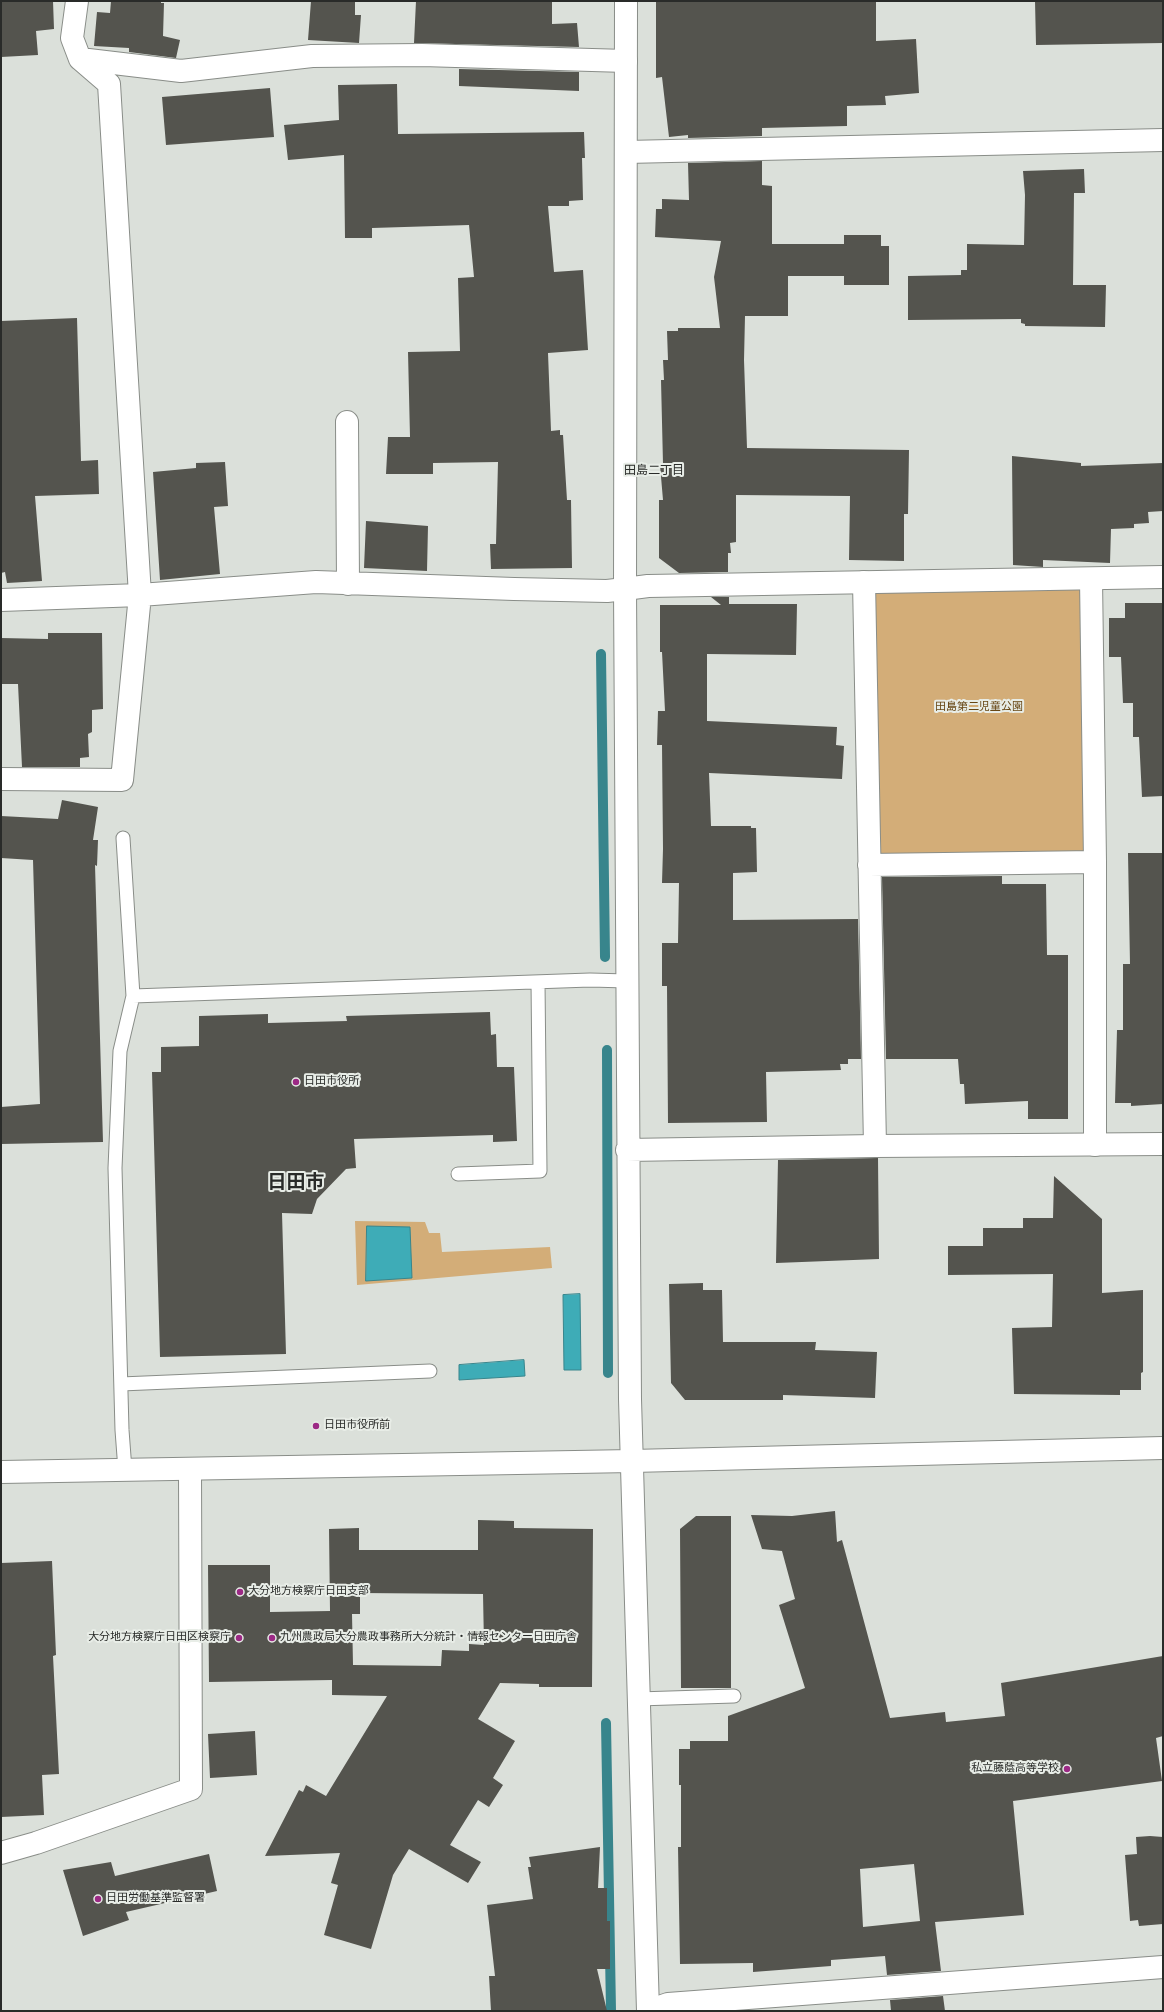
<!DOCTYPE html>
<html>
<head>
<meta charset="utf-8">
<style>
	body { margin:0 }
	#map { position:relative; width:1164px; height:2012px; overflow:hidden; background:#dbe0da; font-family:Overpass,sans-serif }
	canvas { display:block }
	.frame { position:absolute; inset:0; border:2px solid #292b29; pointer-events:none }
</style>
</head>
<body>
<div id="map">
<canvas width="1164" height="2012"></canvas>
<div class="frame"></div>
</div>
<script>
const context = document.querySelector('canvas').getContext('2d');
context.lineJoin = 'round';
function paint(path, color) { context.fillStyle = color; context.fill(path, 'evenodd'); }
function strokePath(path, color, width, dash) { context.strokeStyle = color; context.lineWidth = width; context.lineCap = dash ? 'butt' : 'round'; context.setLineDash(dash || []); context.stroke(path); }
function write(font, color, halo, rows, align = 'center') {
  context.font = font + ' Overpass,"Noto Sans JP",sans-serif'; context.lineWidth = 4; context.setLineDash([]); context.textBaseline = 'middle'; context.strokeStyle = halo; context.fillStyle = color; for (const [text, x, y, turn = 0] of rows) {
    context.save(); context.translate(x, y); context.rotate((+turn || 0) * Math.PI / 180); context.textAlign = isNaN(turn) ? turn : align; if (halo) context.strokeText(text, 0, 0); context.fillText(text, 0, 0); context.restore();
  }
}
paint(new Path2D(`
	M 1086,582 L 1089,855 L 874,856 L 869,586 Z
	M 355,1221 L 425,1222 L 429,1233 L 440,1233 L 442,1252 L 550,1247 L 552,1268 L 357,1285 Z`), '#d3ad78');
const water = new Path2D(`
	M 367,1226 L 410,1227 L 412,1278 L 366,1281 Z
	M 580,1294 L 581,1370 L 564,1370 L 563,1295 Z
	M 524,1360 L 525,1376 L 459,1380 L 459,1365 Z`);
paint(water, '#3eacb7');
strokePath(water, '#38858c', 1);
strokePath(new Path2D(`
	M 601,654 L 605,957
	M 607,1050 L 608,1373
	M 606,1723 L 611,2011`), '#38858c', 10);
paint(new Path2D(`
	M 1,1 L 53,1 L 54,29 L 36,31 L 38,55 L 1,57 Z
	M 111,1 L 161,1 L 161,3 L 164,3 L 163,36 L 180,40 L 176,58 L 129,52 L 129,48 L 94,46 L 97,12 L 110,13 Z
	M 311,1 L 355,1 L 355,15 L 361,15 L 359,43 L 308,40 Z
	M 416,1 L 552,1 L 552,24 L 577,23 L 579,47 L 414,43 Z
	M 656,1 L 876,1 L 876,41 L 916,39 L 919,93 L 885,96 L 886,105 L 847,106 L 847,126 L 762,128 L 762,136 L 688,138 L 688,135 L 669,137 L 662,77 L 656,78 Z
	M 1035,1 L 1163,1 L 1163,43 L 1036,45 Z
	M 459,69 L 579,72 L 579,91 L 459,86 Z
	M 397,84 L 398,134 L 584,132 L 585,158 L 582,158 L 583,200 L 569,201 L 569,206 L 548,206 L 554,272 L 583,270 L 588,350 L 548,353 L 551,431 L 560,430 L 560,435 L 563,435 L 567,500 L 571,500 L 572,568 L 491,569 L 490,544 L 496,544 L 498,462 L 433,463 L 433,474 L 386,474 L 388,437 L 410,437 L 408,352 L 460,351 L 458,278 L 474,277 L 469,225 L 372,228 L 372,238 L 345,238 L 344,155 L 288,160 L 284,125 L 339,120 L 338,85 Z
	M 270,88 L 274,137 L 166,145 L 162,97 Z
	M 762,161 L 762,185 L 772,186 L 772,244 L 844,244 L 844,235 L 881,235 L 881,246 L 889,246 L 889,285 L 844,285 L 844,276 L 788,276 L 788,316 L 745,316 L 744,360 L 747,448 L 909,450 L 908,514 L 904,514 L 904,561 L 849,560 L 850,496 L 736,495 L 736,542 L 730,543 L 731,553 L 728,553 L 728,572 L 679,573 L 659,558 L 659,500 L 663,500 L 660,465 L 663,464 L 661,380 L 664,380 L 663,360 L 668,360 L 667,331 L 678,331 L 678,328 L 720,328 L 714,277 L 721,241 L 655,237 L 656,209 L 662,209 L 662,199 L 689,200 L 688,163 Z
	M 1084,169 L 1085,193 L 1074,193 L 1073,285 L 1106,285 L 1105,327 L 1025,326 L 1025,324 L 1021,323 L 1021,319 L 908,320 L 908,276 L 961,275 L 961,270 L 967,270 L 967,244 L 1024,245 L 1025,195 L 1023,171 Z
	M 77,318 L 81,461 L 98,460 L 99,494 L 35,496 L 42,581 L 7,583 L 5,572 L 1,573 L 1,321 Z
	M 1012,456 L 1081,463 L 1081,466 L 1163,463 L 1163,511 L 1148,512 L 1149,523 L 1134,524 L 1134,528 L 1111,529 L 1110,563 L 1043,560 L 1043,567 L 1013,565 Z
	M 225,462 L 228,506 L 214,507 L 220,574 L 160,580 L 153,472 L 196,468 L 196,463 Z
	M 366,521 L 428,526 L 427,571 L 364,568 Z
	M 711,597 L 729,597 L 729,604 L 797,604 L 796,655 L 707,654 L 707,721 L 837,727 L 836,745 L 844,746 L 842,779 L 709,773 L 711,826 L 751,826 L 751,828 L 756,828 L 757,872 L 733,873 L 733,920 L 858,919 L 861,1059 L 848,1059 L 848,1064 L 840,1064 L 841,1070 L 766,1072 L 767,1122 L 668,1123 L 667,986 L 662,986 L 662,943 L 678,943 L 679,883 L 662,883 L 663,849 L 662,745 L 657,745 L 658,711 L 665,711 L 662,652 L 660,652 L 660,605 L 721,605 Z
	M 1125,603 L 1163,603 L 1163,796 L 1142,797 L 1139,737 L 1133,737 L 1133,703 L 1123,703 L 1121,657 L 1109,657 L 1109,618 L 1125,618 Z
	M 48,633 L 102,633 L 103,709 L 92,710 L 92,732 L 88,734 L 89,757 L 80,758 L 80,767 L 22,767 L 18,684 L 1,684 L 1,638 L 48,639 Z
	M 62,800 L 98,807 L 93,840 L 98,840 L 97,866 L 95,865 L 103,1142 L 1,1144 L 1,1107 L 40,1104 L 33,860 L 1,858 L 1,816 L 58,819 Z
	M 1128,853 L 1163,853 L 1163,1104 L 1131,1106 L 1131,1103 L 1115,1103 L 1117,1030 L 1123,1030 L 1123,964 L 1130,964 Z
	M 1002,876 L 1002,884 L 1046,884 L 1047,955 L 1068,955 L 1068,1119 L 1028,1119 L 1028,1101 L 965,1104 L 964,1084 L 960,1084 L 958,1059 L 886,1059 L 882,877 Z
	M 490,1012 L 491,1035 L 496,1034 L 497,1067 L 514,1067 L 517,1141 L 493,1142 L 493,1135 L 354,1139 L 356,1168 L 346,1169 L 317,1199 L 312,1214 L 282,1213 L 286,1354 L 160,1357 L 152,1072 L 161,1072 L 161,1047 L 199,1046 L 199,1016 L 268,1014 L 268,1023 L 347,1021 L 346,1016 Z
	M 878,1158 L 879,1259 L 776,1263 L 778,1160 Z
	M 1054,1176 L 1102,1219 L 1102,1293 L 1143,1290 L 1143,1372 L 1141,1373 L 1141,1390 L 1120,1390 L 1120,1395 L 1014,1394 L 1012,1328 L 1052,1327 L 1053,1274 L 948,1275 L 948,1246 L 983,1246 L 983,1228 L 1023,1228 L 1023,1218 L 1053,1218 Z
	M 703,1283 L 703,1290 L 722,1290 L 723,1342 L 816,1342 L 815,1350 L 877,1352 L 875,1398 L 783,1395 L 783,1400 L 685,1400 L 671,1383 L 669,1284 Z
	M 835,1511 L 837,1542 L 842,1540 L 890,1718 L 945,1712 L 946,1722 L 1005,1716 L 1001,1683 L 1163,1656 L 1163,1736 L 1156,1738 L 1162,1781 L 1013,1801 L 1024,1915 L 935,1922 L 941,1971 L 887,1975 L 885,1956 L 831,1960 L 831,1966 L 753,1972 L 753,1963 L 680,1964 L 678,1847 L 681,1847 L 681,1785 L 679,1785 L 679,1749 L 690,1749 L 690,1741 L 728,1741 L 728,1716 L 805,1688 L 779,1605 L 795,1599 L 782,1551 L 762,1549 L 751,1515 L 792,1516 ZM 914,1864 L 920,1921 L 863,1927 L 860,1869 Z
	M 696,1516 L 731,1516 L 731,1688 L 681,1688 L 680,1529 Z
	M 478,1520 L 514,1521 L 514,1528 L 593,1529 L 592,1687 L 539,1687 L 539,1684 L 500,1683 L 478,1719 L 515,1741 L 493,1778 L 503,1785 L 489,1807 L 478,1800 L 450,1845 L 481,1862 L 468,1883 L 409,1849 L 393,1875 L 371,1949 L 324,1935 L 338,1885 L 331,1883 L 340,1853 L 265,1856 L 299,1790 L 303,1792 L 306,1785 L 326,1796 L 387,1696 L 332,1695 L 332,1680 L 209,1682 L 208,1565 L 270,1565 L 270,1612 L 330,1611 L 329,1529 L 359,1528 L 359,1550 L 478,1550 ZM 360,1593 L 483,1594 L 484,1645 L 469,1644 L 469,1651 L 442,1650 L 441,1666 L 353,1665 L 352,1614 L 360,1614 Z
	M 52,1561 L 56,1655 L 53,1656 L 59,1774 L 42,1775 L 44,1815 L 1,1817 L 1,1563 Z
	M 255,1731 L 257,1775 L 210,1778 L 208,1734 Z
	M 1150,1836 L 1163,1837 L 1163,1924 L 1139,1926 L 1138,1920 L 1130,1921 L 1125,1855 L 1137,1854 L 1136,1837 Z
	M 600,1847 L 598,1888 L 607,1888 L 607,1921 L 610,1921 L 610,1969 L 597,1969 L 607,2011 L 491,2011 L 489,1976 L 495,1976 L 487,1905 L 533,1899 L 528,1867 L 531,1867 L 529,1857 Z
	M 209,1854 L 217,1891 L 126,1912 L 129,1920 L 83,1936 L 63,1870 L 111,1862 L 115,1876 Z
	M 943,1996 L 945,2011 L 891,2011 L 890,2000 Z`), '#54544e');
const lane = new Path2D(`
	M 123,838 L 133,996 L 590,980 L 627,981
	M 458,1174 L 540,1171 L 538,982
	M 121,1384 L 430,1371
	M 125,1470 L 122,1430 L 115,1168 L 120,1051 L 133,996
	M 638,1699 L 734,1696`);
const street = new Path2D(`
	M 80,59 L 181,71 L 312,56 L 422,55 L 626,61
	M 626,152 L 1163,140
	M 347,422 L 348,584
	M 1091,579 L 1095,862 L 1095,1145
	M 864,582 L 875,1146
	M 1,600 L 140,595 L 316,582 L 514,589 L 607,591 L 625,589
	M 1,779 L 122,780 L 140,595 L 109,84 L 80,59 L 72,38 L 77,1
	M 869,865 L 1095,862
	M 1,1853 L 36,1843 L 191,1789 L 190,1469
	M 648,2011 L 668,2004 L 1163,1967`);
const secondary = new Path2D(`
	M 626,1 L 625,589 L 630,1399 L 648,2011
	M 625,589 L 648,586 L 1163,577
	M 627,1150 L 875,1146 L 1163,1144
	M 1,1472 L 632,1461 L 1163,1448`);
strokePath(lane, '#898d88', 15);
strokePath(street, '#898d88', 24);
strokePath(secondary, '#898d88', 24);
strokePath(lane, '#fff', 13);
strokePath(street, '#fff', 22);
strokePath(secondary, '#fff', 22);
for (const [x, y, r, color] of [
	[296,1082,4,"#9c2985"],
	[316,1426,4,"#9c2985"],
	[240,1592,4,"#9c2985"],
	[239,1638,4,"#9c2985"],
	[272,1638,4,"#9c2985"],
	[1067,1769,4,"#9c2985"],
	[98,1899,4,"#9c2985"]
]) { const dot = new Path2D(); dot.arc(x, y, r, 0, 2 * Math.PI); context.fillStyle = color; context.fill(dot); strokePath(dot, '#e8ede7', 1.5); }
write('11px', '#674715', '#e8ede7', [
	["田島第二児童公園",979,708]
]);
write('11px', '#292b29', '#e8ede7', [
	["日田市役所",304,1082],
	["日田市役所前",324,1426],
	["大分地方検察庁日田支部",248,1592],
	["大分地方検察庁日田区検察庁",231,1638,"right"],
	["九州農政局大分農政事務所大分統計・情報センター日田庁舎",280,1638],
	["私立藤蔭高等学校",1059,1769,"right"],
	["日田労働基準監督署",106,1899]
], 'left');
write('12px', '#292b29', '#e8ede7', [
	["田島二丁目",654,472]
]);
write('bold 19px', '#292b29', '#e8ede7', [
	["日田市",296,1184]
]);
</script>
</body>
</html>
